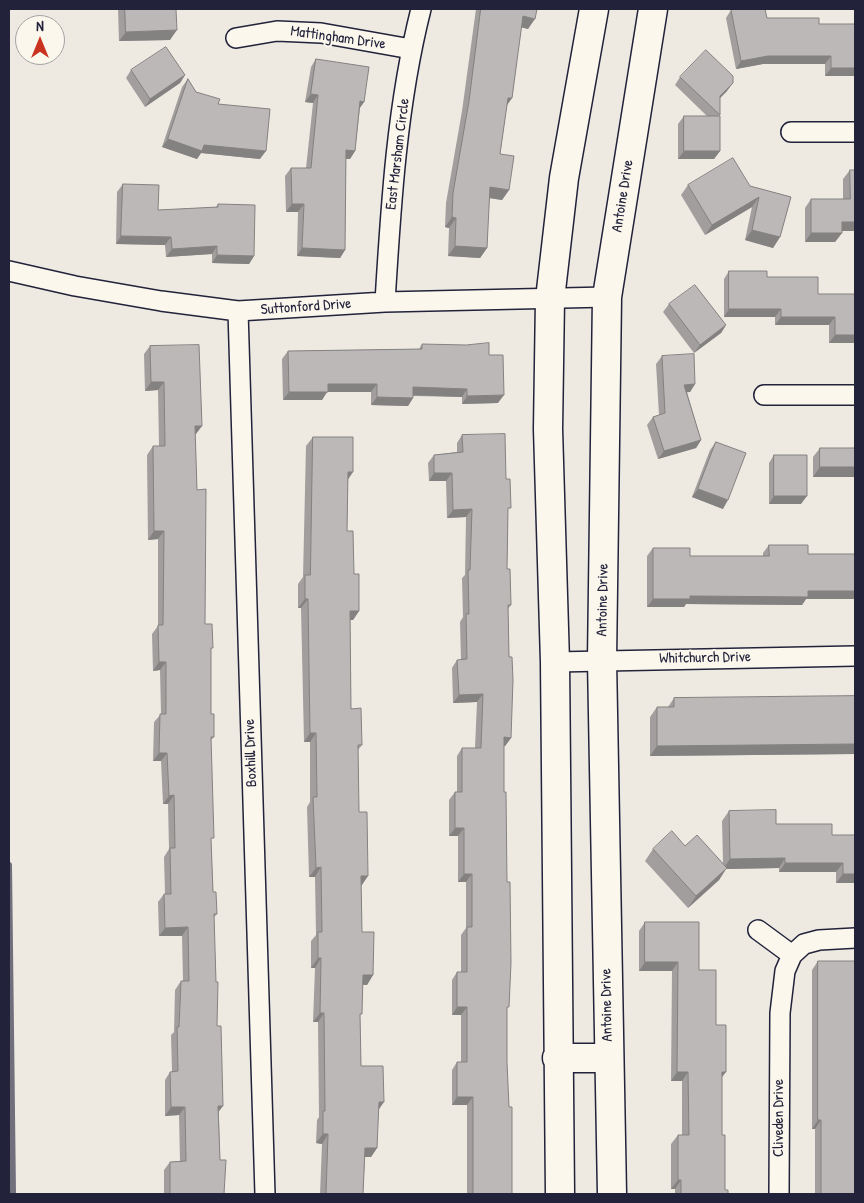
<!DOCTYPE html>
<html>
<head>
<meta charset="utf-8">
<style>
	body { margin:0 }
	#map { position:relative; width:864px; height:1203px; overflow:hidden; background:#eeeae2; font-family:"Patrick Hand",sans-serif }
	canvas { display:block }
	.frame { position:absolute; inset:0; border:10px solid #22223b; pointer-events:none }
	.north { position:absolute; left:15px; top:15px; width:50px; height:50px; box-sizing:border-box; background:#fbf7ec; border:1px solid #a4a2a5; border-radius:50%; rotate:0deg; font-size:14px; font-weight:700; line-height:20px; text-align:center; color:#22223b }
	.north::after { content:''; display:block; margin:auto; width:18px; height:22px; background:#c8321e; clip-path:polygon(50% 0,100% 100%,50% 72%,0 100%) }
</style>
</head>
<body>
<div id="map">
<canvas width="864" height="1203"></canvas>
<div class="frame"></div>
<div class="north">N</div>
</div>
<script>
const context = document.querySelector('canvas').getContext('2d');
context.lineJoin = 'round';
function strokePath(path, color, width, dash) { context.strokeStyle = color; context.lineWidth = width; context.lineCap = dash ? 'butt' : 'round'; context.setLineDash(dash || []); context.stroke(path); }
function paint(path, color) { context.fillStyle = color; context.fill(path, 'evenodd'); }
function write(font, color, halo, rows, align = 'center') {
  context.font = font + ' "Patrick Hand",sans-serif'; context.lineWidth = 4; context.setLineDash([]); context.textBaseline = 'middle'; context.strokeStyle = halo; context.fillStyle = color; for (const [text, x, y, turn = 0] of rows) {
    context.save(); context.translate(x, y); context.rotate((+turn || 0) * Math.PI / 180); context.textAlign = isNaN(turn) ? turn : align; if (halo) context.strokeText(text, 0, 0); context.fillText(text, 0, 0); context.restore();
  }
}
strokePath(new Path2D(`
	M 9,865 L 13,1194`), '#716f7c', 6);
const minor = new Path2D(`
	M 236,38 L 277,31 L 321,33 L 411,49
	M 791,132 L 855,132
	M 9,271 L 75,286 L 161,301 L 238,311 L 385,302 L 607,297
	M 385,302 C 391,203 397,104 421,9
	M 238,311 L 265,1194
	M 764,395 L 855,395
	M 555,662 L 855,656
	M 758,930 L 792,955
	M 779,1194 L 780,1013 L 785,971 L 792,955 L 804,944 L 819,940 L 855,938`);
const secondary = new Path2D(`
	M 557,1058 L 608,1058
	M 560,1194 L 555,662 L 548,429 L 550,299 L 564,178 L 594,9
	M 612,1194 L 602,660 L 607,297 L 653,9`);
strokePath(minor, '#22223b', 22);
strokePath(secondary, '#22223b', 31);
strokePath(minor, '#fbf7ec', 19);
strokePath(secondary, '#fbf7ec', 28);
paint(new Path2D(`
	M 118,9 L 176,9 L 170,40 L 119,41 Z
	M 476,9 L 537,9 L 528,29 L 521,27 L 512,98 L 507,105 L 500,154 L 509,190 L 502,200 L 489,198 L 487,248 L 480,258 L 448,256 L 449,228 L 445,227 L 446,203 L 462,111 Z
	M 731,10 L 767,18 L 819,24 L 855,76 L 825,76 L 825,64 L 763,64 L 736,69 L 726,18 Z
	M 316,59 L 364,102 L 360,108 L 355,151 L 350,159 L 346,159 L 345,250 L 340,258 L 297,256 L 298,212 L 286,212 L 285,176 L 291,168 L 306,168 L 313,103 L 305,102 L 311,67 Z
	M 131,70 L 185,75 L 180,83 L 145,107 L 126,78 Z
	M 680,77 L 727,91 L 720,98 L 720,115 L 719,116 L 720,151 L 714,159 L 678,159 L 678,124 L 684,116 L 707,116 L 675,85 Z
	M 188,79 L 196,92 L 218,104 L 260,159 L 201,153 L 197,159 L 162,147 L 182,87 Z
	M 850,170 L 855,231 L 842,231 L 842,233 L 835,242 L 805,242 L 805,208 L 811,199 L 843,199 L 843,179 Z
	M 123,184 L 158,210 L 216,207 L 218,204 L 254,256 L 249,264 L 212,263 L 212,254 L 166,257 L 165,245 L 116,244 L 117,192 Z
	M 688,185 L 750,186 L 791,197 L 780,237 L 773,248 L 745,240 L 752,207 L 705,235 L 681,195 Z
	M 729,271 L 767,277 L 818,294 L 855,343 L 829,343 L 829,325 L 775,325 L 775,317 L 724,317 L 724,279 Z
	M 669,304 L 726,325 L 721,333 L 694,353 L 663,312 Z
	M 422,344 L 489,355 L 498,403 L 462,404 L 462,397 L 413,396 L 413,398 L 408,406 L 371,405 L 371,392 L 327,392 L 322,400 L 283,400 L 282,359 L 288,351 L 419,349 Z
	M 150,346 L 202,426 L 195,434 L 197,490 L 205,624 L 211,651 L 211,714 L 214,737 L 211,740 L 211,841 L 213,892 L 217,914 L 214,917 L 220,1160 L 224,1194 L 164,1194 L 164,1170 L 170,1162 L 180,1161 L 179,1115 L 165,1116 L 165,1080 L 170,1072 L 172,1072 L 171,1035 L 174,1032 L 175,990 L 181,981 L 183,981 L 182,936 L 159,936 L 158,902 L 164,894 L 165,894 L 164,857 L 169,849 L 168,804 L 163,804 L 161,761 L 153,761 L 154,722 L 161,714 L 160,670 L 153,671 L 152,634 L 158,626 L 158,539 L 148,540 L 147,455 L 153,446 L 159,446 L 158,390 L 145,391 L 144,354 Z
	M 662,356 L 695,384 L 690,392 L 687,392 L 701,440 L 696,448 L 658,459 L 647,425 L 653,417 L 659,415 L 656,364 Z
	M 462,435 L 506,479 L 508,513 L 507,569 L 511,605 L 508,609 L 511,738 L 505,746 L 504,746 L 504,792 L 507,1010 L 507,1062 L 512,1194 L 467,1194 L 467,1105 L 452,1105 L 452,1070 L 457,1062 L 461,1062 L 461,1015 L 452,1015 L 452,980 L 457,972 L 461,972 L 461,935 L 466,928 L 466,882 L 458,882 L 458,836 L 449,836 L 449,800 L 455,792 L 457,792 L 457,756 L 462,748 L 475,748 L 477,702 L 453,703 L 452,668 L 457,660 L 461,660 L 460,622 L 463,617 L 462,578 L 465,575 L 466,517 L 447,518 L 446,481 L 429,481 L 428,463 L 434,455 L 457,452 L 457,443 Z
	M 313,437 L 348,480 L 347,531 L 359,611 L 353,620 L 350,620 L 351,709 L 362,745 L 358,750 L 359,812 L 362,885 L 361,886 L 362,932 L 373,975 L 367,985 L 363,985 L 360,1017 L 361,1066 L 378,1110 L 377,1148 L 371,1157 L 365,1157 L 363,1194 L 320,1194 L 322,1144 L 316,1143 L 317,1120 L 319,1117 L 318,1022 L 313,1022 L 315,968 L 311,968 L 311,941 L 316,935 L 315,877 L 309,877 L 307,807 L 310,802 L 310,742 L 304,742 L 301,608 L 298,608 L 298,584 L 303,577 L 306,446 Z
	M 716,442 L 723,509 L 692,497 L 710,450 Z
	M 820,448 L 855,477 L 813,477 L 813,457 Z
	M 774,455 L 801,504 L 769,504 L 769,463 Z
	M 769,545 L 808,554 L 855,599 L 806,599 L 802,605 L 686,604 L 684,607 L 647,607 L 647,556 L 653,548 L 690,556 L 763,556 L 763,553 Z
	M 855,696 L 855,754 L 650,756 L 650,717 L 657,707 L 668,707 L 674,698 Z
	M 729,811 L 776,824 L 832,835 L 855,883 L 836,883 L 836,872 L 779,872 L 779,868 L 726,869 L 719,880 L 688,908 L 645,861 L 653,849 L 685,846 L 723,863 L 722,821 Z
	M 645,922 L 699,970 L 716,1025 L 722,1078 L 722,1135 L 725,1190 L 728,1194 L 675,1194 L 675,1189 L 671,1189 L 671,1144 L 678,1135 L 682,1135 L 682,1081 L 671,1081 L 672,971 L 639,971 L 639,931 Z
	M 818,961 L 855,1194 L 815,1194 L 815,1129 L 812,1129 L 812,970 Z`), '#a29e9e');
paint(new Path2D(`
	M 523,16 L 535,19 L 528,29 L 516,26 Z
	M 177,30 L 170,40 L 119,41 L 126,32 Z
	M 768,56 L 831,56 L 825,64 L 763,64 L 736,69 L 741,61 Z
	M 831,68 L 855,68 L 855,76 L 825,76 Z
	M 185,75 L 180,83 L 145,107 L 150,99 Z
	M 733,83 L 727,91 L 714,104 L 720,96 Z
	M 311,94 L 318,95 L 313,103 L 305,102 Z
	M 508,98 L 512,98 L 505,108 Z
	M 360,101 L 364,102 L 358,110 Z
	M 168,139 L 204,145 L 266,151 L 260,159 L 201,153 L 197,159 L 162,147 Z
	M 346,150 L 355,151 L 350,159 L 341,159 Z
	M 684,151 L 720,151 L 714,159 L 678,159 Z
	M 490,187 L 509,190 L 502,200 L 483,197 Z
	M 759,197 L 752,207 L 705,235 L 712,225 Z
	M 292,204 L 304,204 L 298,212 L 286,212 Z
	M 452,217 L 456,218 L 449,228 L 445,227 Z
	M 842,222 L 855,222 L 855,231 L 835,231 Z
	M 752,230 L 780,237 L 773,248 L 745,240 Z
	M 811,233 L 842,233 L 835,242 L 805,242 Z
	M 121,236 L 171,237 L 165,245 L 116,244 Z
	M 217,246 L 212,254 L 166,257 L 172,249 Z
	M 455,246 L 487,248 L 480,258 L 448,256 Z
	M 302,248 L 345,250 L 340,258 L 297,256 Z
	M 217,255 L 254,256 L 249,264 L 212,263 Z
	M 729,309 L 781,309 L 775,317 L 724,317 Z
	M 781,317 L 835,317 L 829,325 L 775,325 Z
	M 726,325 L 721,333 L 694,353 L 700,345 Z
	M 835,335 L 855,335 L 855,343 L 829,343 Z
	M 151,382 L 164,382 L 158,390 L 145,391 Z
	M 328,384 L 377,384 L 371,392 L 327,392 L 322,400 L 283,400 L 289,392 Z
	M 695,384 L 690,392 L 679,393 L 684,385 Z
	M 413,387 L 467,389 L 462,397 L 408,395 Z
	M 504,395 L 498,403 L 462,404 L 467,396 Z
	M 377,397 L 413,398 L 408,406 L 371,405 Z
	M 195,426 L 202,426 L 196,434 L 189,434 Z
	M 701,440 L 696,448 L 658,459 L 664,451 Z
	M 820,467 L 855,467 L 855,477 L 813,477 Z
	M 348,472 L 353,472 L 347,481 Z
	M 434,473 L 452,473 L 446,481 L 429,481 Z
	M 698,489 L 728,500 L 723,509 L 692,497 Z
	M 774,496 L 807,496 L 801,504 L 769,504 Z
	M 472,509 L 466,517 L 447,518 L 453,510 Z
	M 154,531 L 164,531 L 158,539 L 148,540 Z
	M 808,591 L 855,591 L 855,599 L 806,599 L 802,605 L 686,604 L 684,607 L 647,607 L 653,599 L 690,596 Z
	M 305,599 L 308,599 L 301,608 L 298,608 Z
	M 350,611 L 359,611 L 353,620 L 344,620 Z
	M 159,662 L 166,662 L 160,670 L 153,671 Z
	M 483,694 L 477,702 L 453,703 L 459,695 Z
	M 310,733 L 316,733 L 310,742 L 304,742 Z
	M 504,737 L 511,738 L 505,746 L 498,746 Z
	M 855,744 L 855,754 L 650,756 L 657,746 Z
	M 159,753 L 167,753 L 161,761 L 153,761 Z
	M 174,795 L 168,804 L 163,804 L 169,796 Z
	M 455,828 L 464,828 L 458,836 L 449,836 Z
	M 785,858 L 779,868 L 726,869 L 719,880 L 688,908 L 696,896 L 723,869 L 730,859 Z
	M 785,863 L 843,863 L 836,872 L 779,872 Z
	M 321,867 L 315,877 L 309,877 L 316,868 Z
	M 464,874 L 472,874 L 466,882 L 458,882 Z
	M 843,874 L 855,874 L 855,883 L 836,883 Z
	M 361,876 L 368,876 L 362,885 L 354,886 Z
	M 188,927 L 182,936 L 159,936 L 165,928 Z
	M 318,958 L 321,958 L 315,968 L 311,968 Z
	M 645,962 L 678,962 L 672,971 L 639,971 Z
	M 363,975 L 373,975 L 367,985 L 357,984 Z
	M 457,1007 L 467,1007 L 461,1015 L 452,1015 Z
	M 320,1013 L 324,1013 L 318,1022 L 313,1022 Z
	M 677,1072 L 688,1072 L 682,1081 L 671,1081 Z
	M 722,1072 L 726,1072 L 719,1081 Z
	M 457,1097 L 473,1097 L 467,1105 L 452,1105 Z
	M 379,1102 L 384,1102 L 377,1112 Z
	M 218,1106 L 223,1106 L 217,1114 Z
	M 171,1107 L 185,1107 L 179,1115 L 165,1116 Z
	M 818,1120 L 821,1120 L 815,1129 L 812,1129 Z
	M 323,1134 L 328,1134 L 322,1144 L 316,1143 Z
	M 365,1148 L 377,1148 L 371,1157 L 358,1157 Z
	M 678,1180 L 681,1180 L 675,1189 L 671,1189 Z`), '#848181');
const building = new Path2D(`
	M 125,9 L 176,9 L 177,30 L 126,32 Z
	M 481,9 L 537,9 L 535,19 L 523,16 L 512,98 L 508,98 L 500,154 L 514,156 L 509,190 L 490,187 L 487,248 L 455,246 L 456,218 L 452,217 L 453,193 L 469,101 Z
	M 739,9 L 765,9 L 767,18 L 819,18 L 819,24 L 855,24 L 855,68 L 831,68 L 831,56 L 768,56 L 741,61 L 731,10 Z
	M 166,47 L 185,75 L 150,99 L 131,70 Z
	M 706,50 L 733,76 L 733,83 L 720,96 L 720,115 L 680,77 Z
	M 316,59 L 369,67 L 364,102 L 360,101 L 355,151 L 346,150 L 345,250 L 302,248 L 304,204 L 292,204 L 291,168 L 311,168 L 318,95 L 311,94 Z
	M 188,79 L 196,92 L 220,99 L 218,104 L 270,109 L 266,151 L 204,145 L 202,151 L 168,139 Z
	M 684,116 L 720,116 L 720,151 L 684,151 Z
	M 733,158 L 750,186 L 791,197 L 780,237 L 752,230 L 759,197 L 712,225 L 688,185 Z
	M 850,170 L 855,170 L 855,222 L 842,222 L 842,233 L 811,233 L 811,199 L 850,199 Z
	M 123,184 L 159,185 L 158,210 L 218,207 L 218,204 L 255,205 L 254,256 L 217,255 L 217,246 L 172,249 L 171,237 L 121,236 Z
	M 729,271 L 767,271 L 767,277 L 818,277 L 818,294 L 855,294 L 855,335 L 835,335 L 835,317 L 781,317 L 781,309 L 729,309 Z
	M 695,285 L 726,325 L 700,345 L 669,304 Z
	M 489,343 L 489,355 L 503,355 L 504,395 L 467,396 L 467,389 L 413,387 L 413,398 L 377,397 L 377,384 L 328,384 L 328,392 L 289,392 L 288,351 L 422,349 L 422,344 L 466,345 Z
	M 199,345 L 202,426 L 195,426 L 197,490 L 206,489 L 205,624 L 212,624 L 213,648 L 211,648 L 211,714 L 214,714 L 214,737 L 211,737 L 214,838 L 211,838 L 213,892 L 216,892 L 217,914 L 214,914 L 216,982 L 218,982 L 217,1026 L 221,1026 L 223,1106 L 218,1106 L 220,1160 L 226,1160 L 224,1194 L 170,1194 L 170,1162 L 186,1161 L 185,1107 L 171,1107 L 170,1072 L 178,1071 L 177,1027 L 179,1027 L 181,981 L 189,981 L 188,927 L 165,928 L 164,894 L 171,894 L 170,848 L 175,848 L 174,795 L 169,796 L 167,753 L 159,753 L 160,714 L 166,714 L 166,662 L 159,662 L 158,625 L 163,625 L 164,531 L 154,531 L 153,446 L 165,446 L 164,382 L 151,382 L 150,346 Z
	M 694,354 L 695,384 L 684,385 L 701,440 L 664,451 L 653,417 L 665,413 L 662,356 Z
	M 505,434 L 506,479 L 510,479 L 511,508 L 508,508 L 507,569 L 510,569 L 511,605 L 508,605 L 509,657 L 512,657 L 513,680 L 511,738 L 504,737 L 504,792 L 506,792 L 507,882 L 510,882 L 511,963 L 509,1007 L 507,1007 L 507,1062 L 509,1107 L 512,1107 L 512,1194 L 473,1194 L 473,1097 L 457,1097 L 457,1062 L 467,1062 L 467,1007 L 457,1007 L 457,972 L 467,972 L 467,927 L 472,927 L 472,874 L 464,874 L 464,828 L 455,828 L 455,792 L 462,792 L 462,748 L 481,748 L 483,694 L 459,695 L 457,660 L 467,659 L 466,614 L 469,614 L 468,570 L 470,570 L 472,509 L 453,510 L 452,473 L 434,473 L 434,455 L 463,452 L 462,435 Z
	M 313,437 L 353,437 L 353,472 L 348,472 L 347,531 L 353,531 L 354,574 L 359,574 L 359,611 L 350,611 L 351,709 L 361,708 L 362,745 L 358,745 L 359,812 L 367,812 L 368,876 L 361,876 L 362,932 L 374,932 L 373,975 L 363,975 L 362,1014 L 360,1014 L 361,1066 L 383,1066 L 384,1102 L 379,1102 L 377,1148 L 365,1148 L 363,1194 L 326,1194 L 328,1134 L 323,1134 L 323,1111 L 325,1111 L 324,1013 L 320,1013 L 321,958 L 318,958 L 318,932 L 322,932 L 321,867 L 316,868 L 313,797 L 317,797 L 316,733 L 310,733 L 308,599 L 305,599 L 305,575 L 310,575 Z
	M 716,442 L 746,453 L 728,500 L 698,489 Z
	M 820,448 L 855,448 L 855,467 L 820,467 Z
	M 774,455 L 807,455 L 807,496 L 774,496 Z
	M 769,545 L 808,545 L 808,554 L 855,554 L 855,591 L 808,591 L 808,597 L 690,596 L 690,599 L 653,599 L 653,548 L 690,548 L 690,556 L 769,556 Z
	M 855,696 L 855,744 L 657,746 L 657,707 L 674,707 L 674,698 Z
	M 776,810 L 776,824 L 832,824 L 832,835 L 855,835 L 855,874 L 843,874 L 843,863 L 785,863 L 785,858 L 730,859 L 729,811 Z
	M 672,831 L 685,846 L 697,835 L 727,868 L 696,896 L 653,849 Z
	M 645,922 L 699,922 L 699,970 L 716,970 L 716,1025 L 726,1025 L 726,1072 L 722,1072 L 722,1135 L 725,1135 L 725,1190 L 728,1190 L 728,1194 L 681,1194 L 681,1180 L 678,1180 L 678,1135 L 689,1135 L 688,1072 L 677,1072 L 678,962 L 645,962 Z
	M 818,961 L 855,961 L 855,1194 L 821,1194 L 821,1120 L 818,1120 Z`);
paint(building, '#bcb8b8');
strokePath(building, '#848181', 1);
write('15px', '#22223b', '#fbf7ec', [
	["Mattingham Drive",338,38,8],
	["East Marsham Circle",398,154,-83],
	["Antoine Drive",623,196,-81],
	["Suttonford Drive",306,307,-4],
	["Antoine Drive",603,600,-89],
	["Whitchurch Drive",705,658,-1],
	["Boxhill Drive",251,753,-92],
	["Antoine Drive",607,1005,-91],
	["Cliveden Drive",779,1118,-90]
]);
</script>
</body>
</html>
